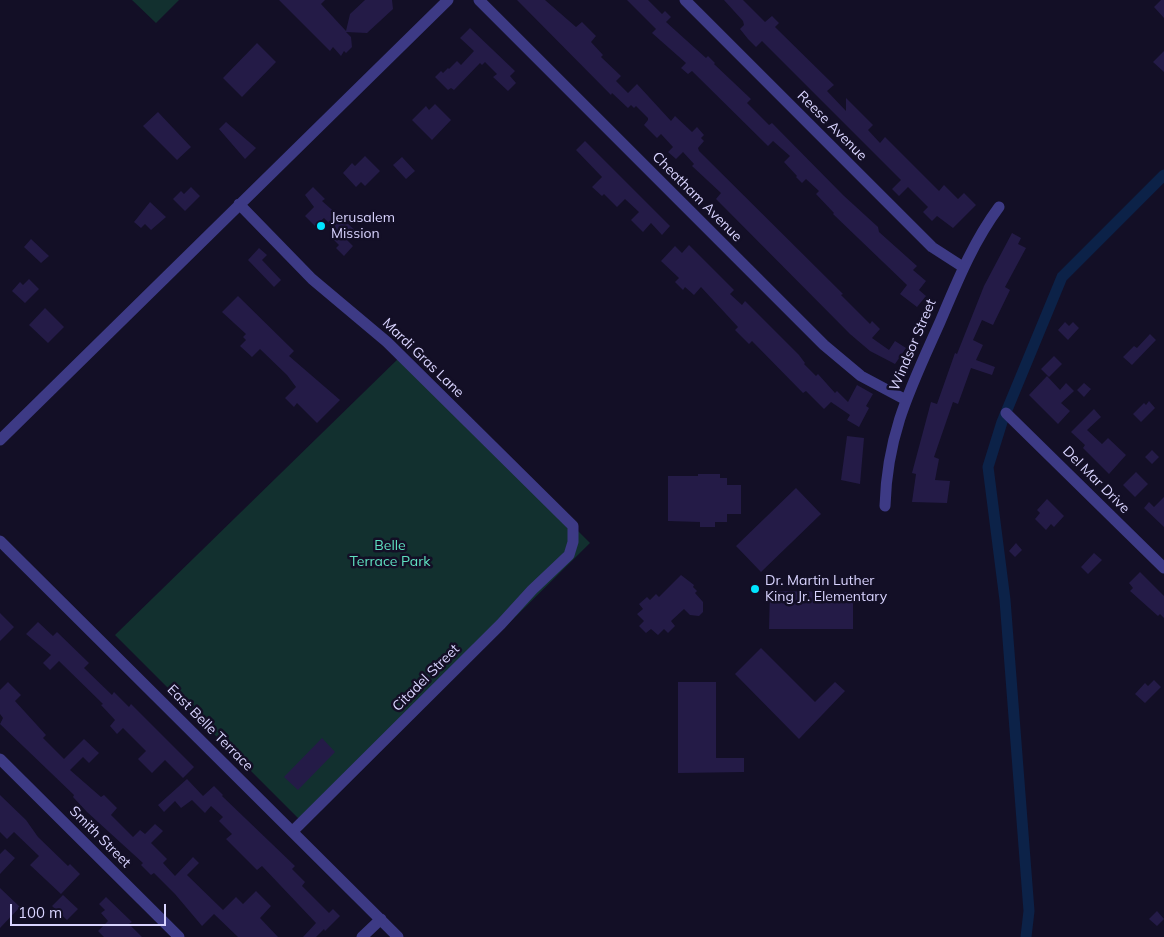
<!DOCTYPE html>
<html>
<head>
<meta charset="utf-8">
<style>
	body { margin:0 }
	#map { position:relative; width:1164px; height:937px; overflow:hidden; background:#130f26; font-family:Mulish,sans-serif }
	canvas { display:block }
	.scale { position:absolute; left:10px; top:904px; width:156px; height:22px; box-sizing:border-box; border:2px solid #d9d4ff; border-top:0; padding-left:6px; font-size:15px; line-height:18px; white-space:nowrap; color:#d9d4ff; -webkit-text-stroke:4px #130f26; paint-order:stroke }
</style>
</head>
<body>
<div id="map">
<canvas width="1164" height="937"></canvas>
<div class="scale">100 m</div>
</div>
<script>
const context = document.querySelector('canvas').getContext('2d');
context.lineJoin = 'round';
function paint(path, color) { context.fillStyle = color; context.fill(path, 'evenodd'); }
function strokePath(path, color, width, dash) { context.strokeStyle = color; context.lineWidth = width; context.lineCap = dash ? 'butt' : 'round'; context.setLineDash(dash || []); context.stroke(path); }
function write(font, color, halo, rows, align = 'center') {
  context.font = font + ' Mulish,sans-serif'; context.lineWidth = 5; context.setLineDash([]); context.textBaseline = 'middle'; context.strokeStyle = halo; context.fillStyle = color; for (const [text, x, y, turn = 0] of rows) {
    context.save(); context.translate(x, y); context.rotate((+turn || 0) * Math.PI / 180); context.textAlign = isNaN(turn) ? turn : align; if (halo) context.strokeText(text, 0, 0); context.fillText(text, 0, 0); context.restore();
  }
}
paint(new Path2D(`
	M 132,0 L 179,0 L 156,23 Z
	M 402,355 L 590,543 L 305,825 L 115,635 Z`), '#12302f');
strokePath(new Path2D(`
	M 1026,937 L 1029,911 L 1005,600 L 988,467 L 1002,422 L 1062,277 L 1164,175`), '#0c2248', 11);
paint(new Path2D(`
	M 279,0 L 325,0 L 321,4 L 346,31 L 350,14 L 365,0 L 392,0 L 393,9 L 367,33 L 346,32 L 351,37 L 352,47 L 346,53 L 344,51 L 341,56 L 333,47 L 330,51 Z
	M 517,0 L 545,0 L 576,27 L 582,22 L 596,36 L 591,42 L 603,55 L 601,57 L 621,76 L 616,81 L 628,93 L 637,84 L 671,121 L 675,116 L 692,132 L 697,127 L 704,135 L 701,138 L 704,141 L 698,148 L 699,151 L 843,294 L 841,295 L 870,324 L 872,321 L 880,329 L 872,338 L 889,350 L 895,341 L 906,348 L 895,364 L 870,351 L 850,334 L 716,199 L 721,193 L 692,166 L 694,164 L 683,152 L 676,159 L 668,152 L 673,147 L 661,134 L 657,138 L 644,125 L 648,120 L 648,118 L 636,106 L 634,108 L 631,105 L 628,108 L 612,93 L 611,95 Z
	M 627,0 L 648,0 L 662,14 L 665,11 L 671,17 L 666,22 L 706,58 L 708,56 L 715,63 L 714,64 L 751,99 L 747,103 L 769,125 L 772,123 L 843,195 L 878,227 L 879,232 L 917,266 L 913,270 L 926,281 L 919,290 L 926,296 L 917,307 L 900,294 L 907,285 L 833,214 L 834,213 L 816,194 L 819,191 L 806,179 L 802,183 L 796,177 L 797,176 L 784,162 L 790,156 L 773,141 L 768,146 L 692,71 L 688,74 L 681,68 L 686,63 L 652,33 L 656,29 Z
	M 724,0 L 743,0 L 765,22 L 772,16 L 779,23 L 775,27 L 777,29 L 834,85 L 827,91 L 846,111 L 846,98 L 873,125 L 868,130 L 880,143 L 885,137 L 939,191 L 944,185 L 958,199 L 964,193 L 976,205 L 953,228 L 937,216 L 932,221 L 923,212 L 928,207 L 908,187 L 899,196 L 892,189 L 901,180 L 762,41 L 756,47 L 748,39 L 740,29 L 744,25 L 743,21 Z
	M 1161,0 L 1164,0 L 1164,18 L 1154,7 Z
	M 470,28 L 515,71 L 510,76 L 516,83 L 508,91 L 493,77 L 497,74 L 485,62 L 482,65 L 480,63 L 454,90 L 451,88 L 448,90 L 435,77 L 441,71 L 443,73 L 448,68 L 449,69 L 457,61 L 461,65 L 474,51 L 460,38 Z
	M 257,43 L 276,62 L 242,97 L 223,78 Z
	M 1164,51 L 1164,72 L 1153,62 Z
	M 435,104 L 451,120 L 432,140 L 412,120 L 426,106 L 429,110 Z
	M 158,112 L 191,147 L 177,160 L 143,126 Z
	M 226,122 L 256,148 L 245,159 L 219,129 Z
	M 585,141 L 670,226 L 662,235 L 651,223 L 643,232 L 631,220 L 639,212 L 625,199 L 617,207 L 604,194 L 602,196 L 592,187 L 602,177 L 576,150 Z
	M 365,156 L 380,171 L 365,186 L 361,182 L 356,187 L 343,173 L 352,163 L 355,166 Z
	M 402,157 L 415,171 L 406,179 L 393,165 Z
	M 191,187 L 200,196 L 185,211 L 173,199 L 181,191 L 184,194 Z
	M 313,187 L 325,199 L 322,201 L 356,231 L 347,240 L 353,246 L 344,256 L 336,248 L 339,245 L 330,236 L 336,230 L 324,218 L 315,226 L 305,216 L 314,207 L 305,195 Z
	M 150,202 L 166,217 L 151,230 L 145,224 L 141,228 L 134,222 Z
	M 1012,233 L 1021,238 L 1018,244 L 1026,248 L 1005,287 L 1010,290 L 993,325 L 982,320 L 973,340 L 983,345 L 976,360 L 995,367 L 992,375 L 971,368 L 958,404 L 953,402 L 934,457 L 939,459 L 935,480 L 950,481 L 947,503 L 912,502 L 916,474 L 912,473 L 931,402 L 937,404 L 955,353 L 957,354 L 984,286 Z
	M 31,239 L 49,256 L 41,263 L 24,247 Z
	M 689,245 L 734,290 L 730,294 L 742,305 L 745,301 L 799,355 L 805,363 L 804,364 L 816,376 L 818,374 L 835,393 L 837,391 L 848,402 L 857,385 L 873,394 L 866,406 L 869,408 L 859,427 L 847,420 L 850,415 L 831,402 L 824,409 L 806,391 L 803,393 L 752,341 L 749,344 L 735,330 L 738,327 L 701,287 L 694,295 L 685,287 L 683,290 L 675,282 L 679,278 L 661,261 L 675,246 L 682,253 Z
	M 259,248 L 267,255 L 262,260 L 281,280 L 274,287 L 248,260 Z
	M 29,279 L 39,289 L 25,303 L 12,291 L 20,282 L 23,285 Z
	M 238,296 L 294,351 L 289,356 L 340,400 L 317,423 L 297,403 L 294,407 L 285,398 L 296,387 L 287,375 L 260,349 L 252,357 L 240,346 L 246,340 L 243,337 L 246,334 L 222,312 Z
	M 45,308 L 64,327 L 48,343 L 29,325 Z
	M 1065,322 L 1069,326 L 1073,322 L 1079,328 L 1068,340 L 1058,330 Z
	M 1150,334 L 1156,340 L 1132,365 L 1123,357 L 1134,346 L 1137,348 Z
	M 1054,356 L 1062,364 L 1049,377 L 1041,369 Z
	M 1047,376 L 1060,390 L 1066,383 L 1074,391 L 1061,403 L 1070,411 L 1058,424 L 1029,395 Z
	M 1084,383 L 1091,389 L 1084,397 L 1077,390 Z
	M 1149,401 L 1155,408 L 1141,422 L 1133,414 L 1144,403 L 1146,405 Z
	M 1094,409 L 1101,417 L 1087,430 L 1102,444 L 1108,438 L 1126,455 L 1109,474 L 1083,448 L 1085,445 L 1071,432 Z
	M 847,436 L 864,438 L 860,484 L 841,480 Z
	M 1152,450 L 1159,457 L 1152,464 L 1145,457 Z
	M 1136,472 L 1148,484 L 1135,497 L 1123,485 Z
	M 698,474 L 720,474 L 720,478 L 727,478 L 727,485 L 741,485 L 741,514 L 727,514 L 727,522 L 715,522 L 715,527 L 700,527 L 700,522 L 668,521 L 668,476 L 698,476 Z
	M 796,488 L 821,514 L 761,572 L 736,546 Z
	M 1164,497 L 1164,527 L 1144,508 L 1149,502 L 1154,507 Z
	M 1047,499 L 1064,516 L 1054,527 L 1051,524 L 1046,530 L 1035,519 L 1040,513 L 1037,510 Z
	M 1016,543 L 1022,550 L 1015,557 L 1009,551 Z
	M 1094,553 L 1102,560 L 1088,574 L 1081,567 Z
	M 1140,572 L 1164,596 L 1164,618 L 1160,614 L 1158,616 L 1130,591 L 1133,588 L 1129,583 Z
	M 681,575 L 694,585 L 693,587 L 697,591 L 695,593 L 703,602 L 703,612 L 699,616 L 690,615 L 684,609 L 671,621 L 675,626 L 668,633 L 664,629 L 658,635 L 651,629 L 646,633 L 639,626 L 644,621 L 637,614 L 643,609 L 639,604 L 647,597 L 650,600 L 656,594 L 659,597 Z
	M 770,591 L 853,592 L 853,629 L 769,629 Z
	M 0,613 L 14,627 L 0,641 Z
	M 38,622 L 53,636 L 57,632 L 89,663 L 84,668 L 112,695 L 114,692 L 129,707 L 131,704 L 194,767 L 183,778 L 165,760 L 152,773 L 138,759 L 146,751 L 123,728 L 117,734 L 110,726 L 115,720 L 101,705 L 103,704 L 59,661 L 50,670 L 43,663 L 51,655 L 26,634 Z
	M 761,648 L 815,702 L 835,682 L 845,691 L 799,739 L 735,674 Z
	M 1154,680 L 1161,687 L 1145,703 L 1135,694 L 1145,683 L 1148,686 Z
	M 8,682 L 21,695 L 15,701 L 46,735 L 43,738 L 64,759 L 84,739 L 99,753 L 89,763 L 83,757 L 70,770 L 101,797 L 104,795 L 117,808 L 111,815 L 133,837 L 140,830 L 145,834 L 155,824 L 163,831 L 151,843 L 167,859 L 163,863 L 175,876 L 193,857 L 199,863 L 187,875 L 223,910 L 236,897 L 243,904 L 256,891 L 271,906 L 260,918 L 278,937 L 238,937 L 214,914 L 202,926 L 175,894 L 154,873 L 151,875 L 141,865 L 143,863 L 87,812 L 73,797 L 74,795 L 0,724 L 3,718 L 0,714 L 0,690 Z
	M 678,682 L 716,682 L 716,758 L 744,758 L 744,772 L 678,773 Z
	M 322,738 L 335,752 L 298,790 L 284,777 Z
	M 187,779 L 203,796 L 214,786 L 223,795 L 222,796 L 295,866 L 292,869 L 305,882 L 302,886 L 329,913 L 333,909 L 340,916 L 325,931 L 324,929 L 316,937 L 303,937 L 316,923 L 262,866 L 257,870 L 226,839 L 232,834 L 219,821 L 223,817 L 211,806 L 205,813 L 192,800 L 181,808 L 175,801 L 164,812 L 158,805 Z
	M 0,795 L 26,820 L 38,837 L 68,866 L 70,864 L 80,874 L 61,894 L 30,865 L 39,856 L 14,832 L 7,839 L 0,832 Z
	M 5,849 L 15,858 L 0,874 L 0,854 Z
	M 0,888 L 20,907 L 0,928 Z
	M 63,895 L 78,909 L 67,920 L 52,906 Z
	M 106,897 L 132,922 L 129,924 L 142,937 L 104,937 L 98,931 L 108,921 L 101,913 L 105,910 L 99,904 Z
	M 1157,911 L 1164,919 L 1157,926 L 1149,919 Z`), '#241b47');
strokePath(new Path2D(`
	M 479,0 L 824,345 L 861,376 L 906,400
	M 685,0 L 932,247 L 963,267
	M 239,204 L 312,279 L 387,342 L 573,526 L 573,542 L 569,555 L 532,590 L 501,624 L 293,831
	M 1006,413 L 1164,568
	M 0,440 L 448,0
	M 885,506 C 887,433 911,387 940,322 C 957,282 973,242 999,207
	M 0,541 L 398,937
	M 0,759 L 179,937
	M 362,937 L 381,919`), '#3d3a85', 11);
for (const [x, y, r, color] of [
	[321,226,5,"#00e5ff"],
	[755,589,5,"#00e5ff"]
]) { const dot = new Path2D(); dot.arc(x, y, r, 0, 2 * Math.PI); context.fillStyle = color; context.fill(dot); strokePath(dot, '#130f26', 2); }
write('14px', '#d9d4ff', '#130f26', [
	["Reese Avenue",832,126,45],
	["Cheatham Avenue",697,197,45],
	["Windsor Street",913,345,-67],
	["Mardi Gras Lane",423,358,44],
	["Del Mar Drive",1096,480,45],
	["Citadel Street",426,678,-45],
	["East Belle Terrace",210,728,45],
	["Smith Street",100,837,45]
]);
write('14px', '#d9d4ff', '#130f26', [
	["Jerusalem",331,218],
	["Mission",331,234],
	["Dr. Martin Luther",765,581],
	["King Jr. Elementary",765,597]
], 'left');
write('14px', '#5fe0c0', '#130f26', [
	["Belle",390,546],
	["Terrace Park",390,562]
]);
</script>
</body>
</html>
